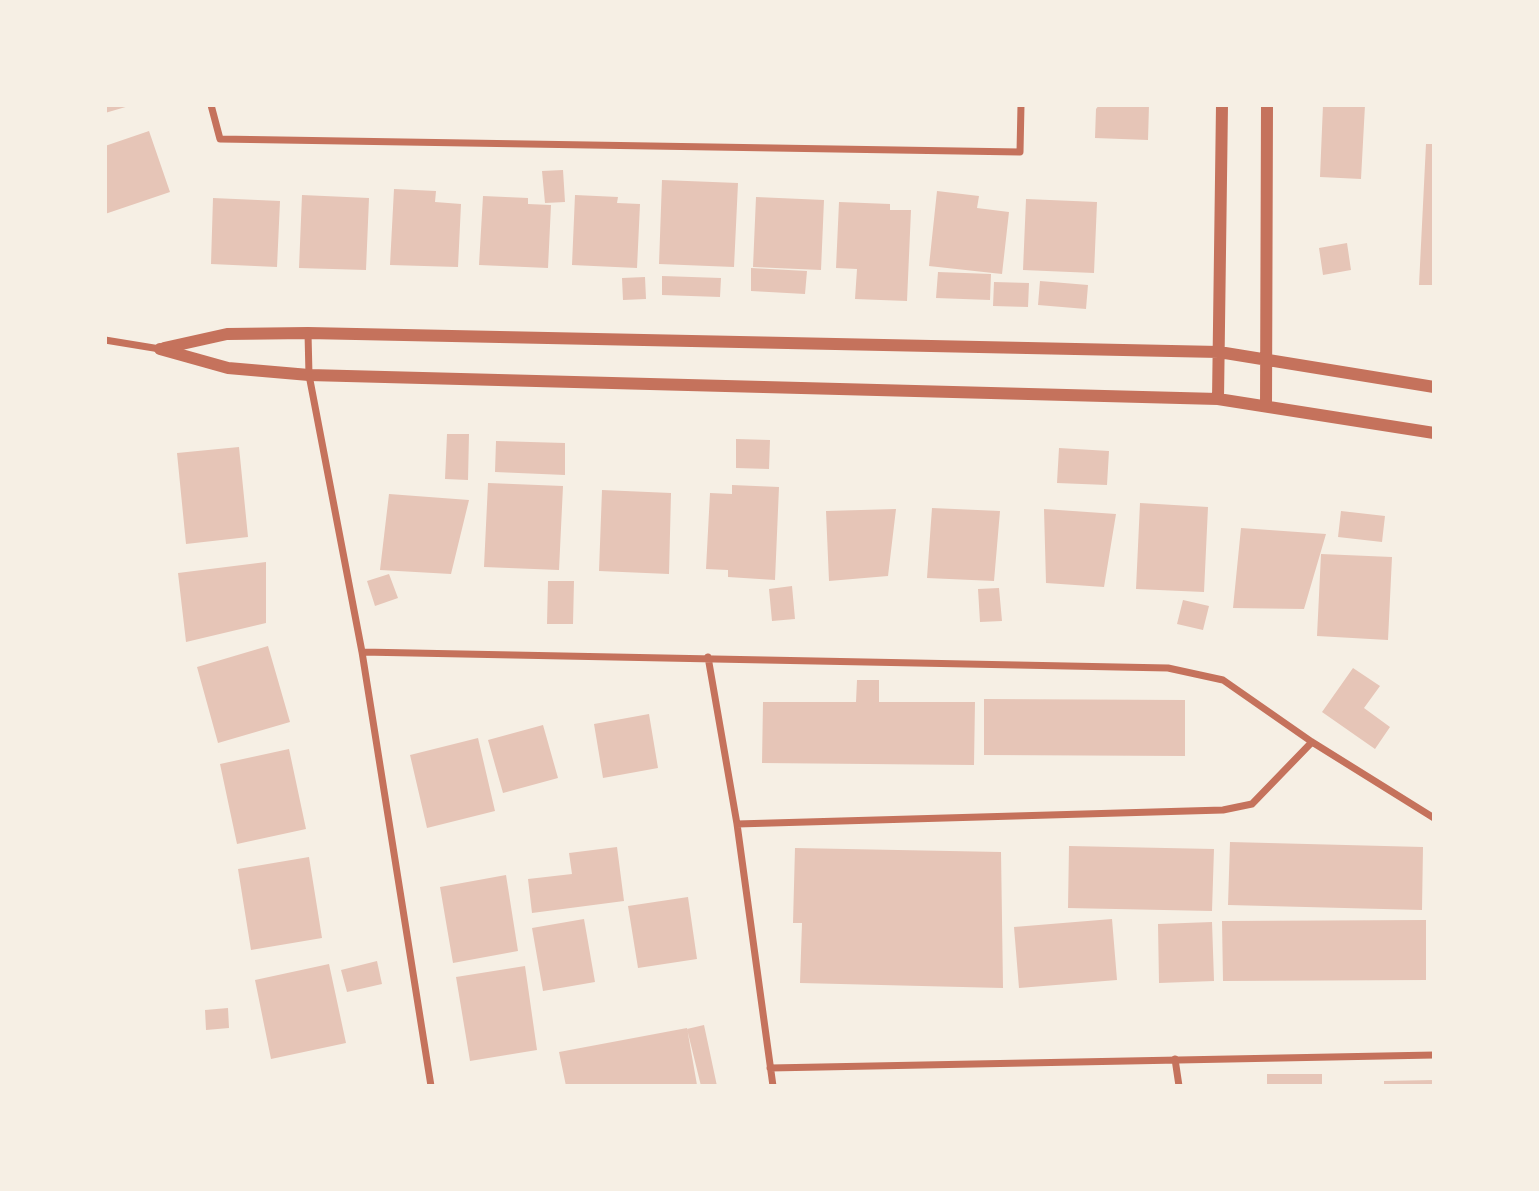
<!DOCTYPE html>
<html>
<head>
<meta charset="utf-8">
<style>
	body { margin:0 }
	#map { position:relative; width:1539px; height:1191px; overflow:hidden; background:#f6efe4; font-family:Barlow,sans-serif }
	canvas { display:block }
	.frame { position:absolute; inset:0; border:107px solid #f6efe4; pointer-events:none }
</style>
</head>
<body>
<div id="map">
<canvas width="1539" height="1191"></canvas>
<div class="frame"></div>
</div>
<script>
const context = document.querySelector('canvas').getContext('2d');
context.lineJoin = 'round';
function paint(path, color) { context.fillStyle = color; context.fill(path, 'evenodd'); }
function strokePath(path, color, width, dash) { context.strokeStyle = color; context.lineWidth = width; context.lineCap = dash ? 'butt' : 'round'; context.setLineDash(dash || []); context.stroke(path); }
paint(new Path2D(`
	M 105,105 L 129,105 L 129,106 L 105,113 Z
	M 1099,105 L 1149,105 L 1148,140 L 1095,138 L 1096,109 Z
	M 1323,105 L 1365,105 L 1361,179 L 1320,177 Z
	M 149,131 L 170,192 L 105,214 L 105,146 Z
	M 1426,144 L 1434,144 L 1434,285 L 1419,285 Z
	M 563,170 L 565,202 L 545,203 L 542,171 Z
	M 662,180 L 738,183 L 734,267 L 659,264 Z
	M 394,189 L 436,191 L 435,202 L 461,204 L 458,267 L 390,265 Z
	M 937,191 L 979,196 L 977,208 L 1009,212 L 1002,274 L 929,266 Z
	M 302,195 L 369,198 L 366,270 L 299,268 Z
	M 575,195 L 618,197 L 617,203 L 640,204 L 637,268 L 572,265 Z
	M 483,196 L 528,198 L 528,204 L 551,205 L 548,268 L 479,265 Z
	M 756,197 L 824,200 L 821,270 L 753,267 Z
	M 213,198 L 280,201 L 277,267 L 211,264 Z
	M 1026,199 L 1097,202 L 1094,273 L 1023,270 Z
	M 839,202 L 890,204 L 890,210 L 911,210 L 907,301 L 855,299 L 857,269 L 836,268 Z
	M 1347,243 L 1351,270 L 1323,275 L 1319,248 Z
	M 751,268 L 807,271 L 805,294 L 751,291 Z
	M 938,272 L 991,274 L 990,300 L 936,298 Z
	M 662,276 L 721,278 L 720,297 L 662,295 Z
	M 645,277 L 646,299 L 623,300 L 622,278 Z
	M 1040,281 L 1088,285 L 1086,309 L 1038,305 Z
	M 994,282 L 1029,283 L 1028,307 L 993,306 Z
	M 447,434 L 469,434 L 468,480 L 445,479 Z
	M 736,439 L 770,440 L 769,469 L 736,468 Z
	M 496,441 L 565,443 L 565,475 L 495,472 Z
	M 239,447 L 248,537 L 186,544 L 177,453 Z
	M 1059,448 L 1109,451 L 1107,485 L 1057,483 Z
	M 488,483 L 563,486 L 559,570 L 484,567 Z
	M 732,485 L 779,487 L 775,580 L 728,577 L 728,570 L 706,569 L 710,493 L 732,494 Z
	M 602,490 L 671,493 L 669,574 L 599,571 Z
	M 389,494 L 469,500 L 451,574 L 380,570 Z
	M 1140,503 L 1208,507 L 1204,592 L 1136,589 Z
	M 932,508 L 1000,511 L 994,581 L 927,578 Z
	M 896,509 L 888,576 L 829,581 L 826,511 Z
	M 1044,509 L 1116,514 L 1104,587 L 1046,583 Z
	M 1341,511 L 1385,516 L 1382,542 L 1338,537 Z
	M 1241,528 L 1326,534 L 1304,609 L 1233,608 Z
	M 1321,554 L 1392,557 L 1388,640 L 1317,636 Z
	M 266,562 L 266,623 L 186,642 L 178,573 Z
	M 389,574 L 398,598 L 375,606 L 367,581 Z
	M 548,581 L 574,581 L 573,624 L 547,624 Z
	M 792,586 L 795,619 L 772,621 L 769,589 Z
	M 999,588 L 1002,621 L 980,622 L 978,589 Z
	M 1183,600 L 1209,606 L 1203,630 L 1177,624 Z
	M 268,646 L 290,722 L 218,743 L 197,667 Z
	M 1353,668 L 1380,686 L 1364,708 L 1390,727 L 1375,749 L 1322,712 Z
	M 857,680 L 879,680 L 879,702 L 975,702 L 974,765 L 762,763 L 763,702 L 856,702 Z
	M 984,699 L 1185,700 L 1185,756 L 984,755 Z
	M 649,714 L 658,768 L 603,778 L 594,724 Z
	M 543,725 L 558,778 L 503,793 L 488,740 Z
	M 478,738 L 495,811 L 427,828 L 410,755 Z
	M 289,749 L 306,829 L 237,844 L 220,764 Z
	M 1230,842 L 1423,847 L 1422,910 L 1228,905 Z
	M 1069,846 L 1214,849 L 1212,911 L 1068,908 Z
	M 617,847 L 624,901 L 532,913 L 528,879 L 572,874 L 569,853 Z
	M 795,848 L 1001,852 L 1003,988 L 800,983 L 802,923 L 793,923 Z
	M 309,857 L 322,938 L 251,950 L 238,869 Z
	M 506,875 L 518,951 L 453,963 L 440,887 Z
	M 688,897 L 697,959 L 638,968 L 628,906 Z
	M 584,919 L 595,982 L 543,991 L 532,928 Z
	M 1112,919 L 1117,980 L 1019,988 L 1014,927 Z
	M 1426,920 L 1426,980 L 1223,981 L 1222,921 Z
	M 1212,922 L 1214,981 L 1159,983 L 1158,924 Z
	M 377,961 L 382,984 L 347,992 L 341,970 Z
	M 329,964 L 346,1043 L 271,1059 L 255,980 Z
	M 525,966 L 537,1050 L 470,1061 L 456,977 Z
	M 228,1008 L 229,1028 L 206,1030 L 205,1010 Z
	M 704,1025 L 717,1086 L 701,1086 L 687,1029 Z
	M 687,1028 L 697,1085 L 566,1086 L 559,1052 Z
	M 1267,1074 L 1322,1074 L 1322,1086 L 1267,1086 Z
	M 1434,1080 L 1434,1086 L 1384,1086 L 1384,1081 Z`), '#e6c5b7');
strokePath(new Path2D(`
	M 211,105 L 220,139 L 1020,152 L 1021,105
	M 308,333 L 309,375 L 362,652
	M 105,340 L 160,349
	M 708,657 L 737,824 L 773,1086
	M 737,824 L 1223,810 L 1252,804 L 1312,742
	M 1175,1059 L 1179,1086
	M 770,1068 L 1434,1055
	M 431,1086 L 362,652 L 1168,668 L 1223,680 L 1312,742 L 1434,818`), '#c5725c', 7);
strokePath(new Path2D(`
	M 164,348 L 227,334 L 308,333 L 1219,352 L 1434,387
	M 160,349 L 228,368 L 309,375 L 1218,399 L 1434,433
	M 1218,399 L 1222,105
	M 1266,406 L 1267,105`), '#c5725c', 12);
</script>
</body>
</html>
